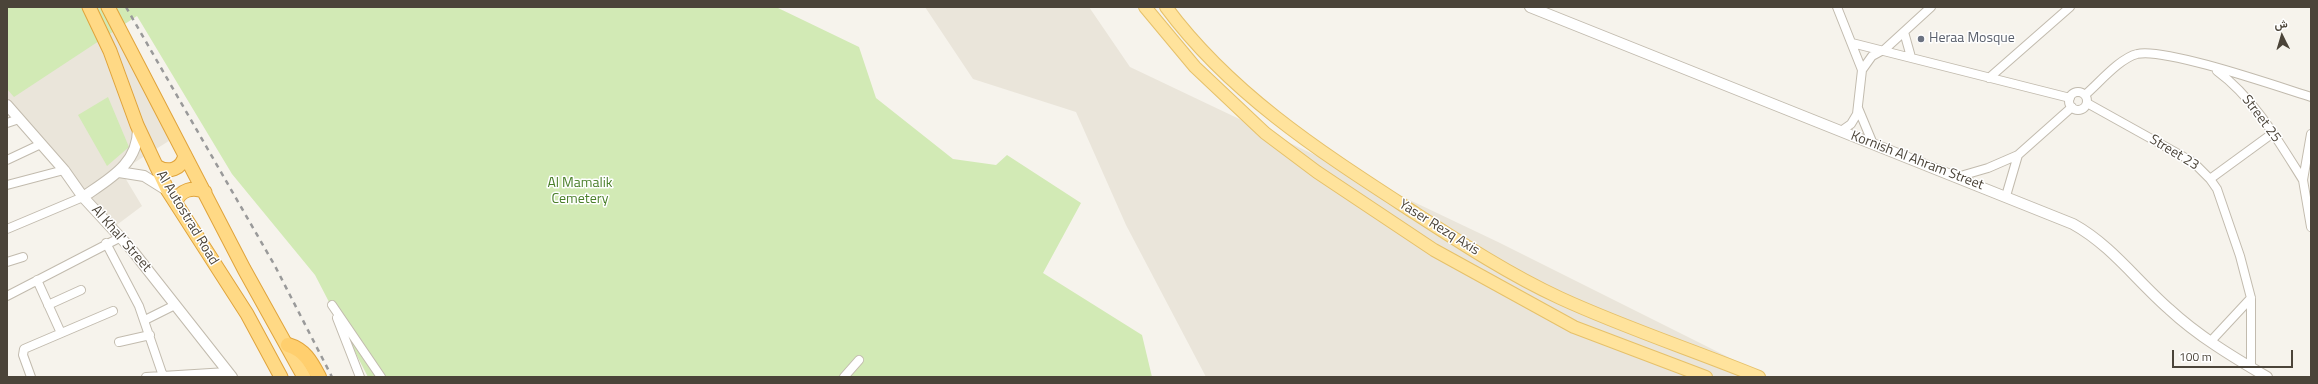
<!DOCTYPE html>
<html>
<head>
<meta charset="utf-8">
<style>
	body { margin:0 }
	#map { position:relative; width:2318px; height:384px; overflow:hidden; background:#f6f3ec; font-family:"Titillium Web",Vazirmatn,sans-serif }
	canvas { display:block }
	.frame { position:absolute; inset:0; border:8px solid #4b4439; pointer-events:none }
	.north { position:absolute; left:2262px; top:16px; width:40px; height:40px; -webkit-text-stroke:3px #fff; paint-order:stroke; rotate:355deg; font-size:11px; font-weight:700; line-height:16px; text-align:center; color:#4b4439 }
	.north::after { content:''; display:block; margin:auto; width:14px; height:18px; background:#4b4439; clip-path:polygon(50% 0,100% 100%,50% 72%,0 100%) }
	.scale { position:absolute; left:2172px; top:350px; width:121px; height:18px; box-sizing:border-box; border:2px solid #4b4439; border-top:0; padding-left:5px; font-size:12px; line-height:14px; white-space:nowrap; color:#4b4439; -webkit-text-stroke:3px #fff; paint-order:stroke }
</style>
</head>
<body>
<div id="map">
<canvas width="2318" height="384"></canvas>
<div class="frame"></div>
<div class="north">ش</div>
<div class="scale">100 m</div>
</div>
<script>
const context = document.querySelector('canvas').getContext('2d');
context.lineJoin = 'round';
function paint(path, color) { context.fillStyle = color; context.fill(path, 'evenodd'); }
function strokePath(path, color, width, dash) { context.strokeStyle = color; context.lineWidth = width; context.lineCap = dash ? 'butt' : 'round'; context.setLineDash(dash || []); context.stroke(path); }
function write(font, color, halo, rows, align = 'center') {
  context.font = font + ' "Titillium Web",sans-serif'; context.lineWidth = 3; context.setLineDash([]); context.textBaseline = 'middle'; context.strokeStyle = halo; context.fillStyle = color; for (const [text, x, y, turn = 0] of rows) {
    context.save(); context.translate(x, y); context.rotate((+turn || 0) * Math.PI / 180); context.textAlign = isNaN(turn) ? turn : align; if (halo) context.strokeText(text, 0, 0); context.fillText(text, 0, 0); context.restore();
  }
}
paint(new Path2D(`
	M 7,7 L 100,7 L 172,139 L 121,171 L 142,206 L 114,227 L 72,182 L 39,150 L 7,110 Z
	M 925,7 L 1089,7 L 1130,67 L 1498,242 L 1768,377 L 1206,377 L 1126,225 L 1076,112 L 973,79 Z`), '#eae5da');
paint(new Path2D(`
	M 7,7 L 776,7 L 859,47 L 876,98 L 953,159 L 996,165 L 1007,155 L 1081,203 L 1043,273 L 1142,335 L 1152,377 L 368,377 L 315,275 L 232,174 L 137,16 L 14,97 L 7,89 Z
	M 108,97 L 129,147 L 107,166 L 78,115 Z`), '#d2eab5');
const minor = new Path2D(`
	M 1837,7 L 1862,70 L 1857,114 L 1851,124 L 1841,131
	M 1904,32 L 1911,57
	M 1852,43 L 2070,98
	M 1884,50 L 1931,7
	M 1862,70 L 1872,56 L 1883,50
	M 2217,71 C 2254,98 2279,142 2303,180
	M 1989,78 L 2070,7
	M2069 101a9 9 0 1 1 18 0a9 9 0 1 1-18 0Z
	M 2085,95 C 2099,83 2120,58 2137,54 C 2164,47 2279,87 2311,97
	M 2087,103 L 2193,162 L 2210,179 L 2217,189 L 2240,256 L 2251,298 L 2251,367
	M 1858,108 L 1873,144
	M 7,123 L 19,119
	M 2311,134 L 2303,180 L 2311,227
	M 7,160 L 41,144
	M 1957,177 L 1988,168 L 2018,155 L 2072,107
	M 2210,179 L 2273,133
	M 7,185 L 64,170
	M 2006,196 L 2018,155
	M 7,229 L 83,197
	M 106,243 L 139,306 L 163,376
	M 7,262 L 23,257
	M 37,280 L 61,333
	M 7,296 L 121,237
	M 48,305 L 81,290
	M 332,305 L 381,377
	M 337,318 L 360,377
	M 145,320 L 175,305
	M 2211,341 L 2251,298
	M 119,342 L 150,335
	M 31,377 L 23,355 L 24,349 L 113,311
	M 146,377 L 227,372
	M 844,377 L 859,360`);
const tertiary = new Path2D(`
	M 1530,7 L 2073,224 C 2111,245 2136,280 2169,309 C 2198,336 2233,357 2267,377
	M 7,105 L 64,170 L 83,197 L 132,250 L 232,377
	M 119,172 L 144,176 L 168,191
	M 83,197 C 109,179 139,164 138,127`);
const primary = new Path2D(`
	M 1145,7 L 1195,67 L 1265,133 L 1317,172 L 1434,250 L 1574,327 L 1706,377
	M 1166,7 C 1229,92 1316,149 1404,206 C 1455,239 1506,273 1560,298 C 1625,328 1693,350 1759,377`);
const trunk = new Path2D(`
	M 89,7 L 110,51 L 137,125 L 168,191 L 247,314 L 281,377
	M 108,7 L 244,269 L 304,377
	M 156,166 C 169,174 182,169 185,155
	M 176,202 C 180,190 193,186 205,192`);
const motorway = new Path2D(`
	M 288,345 C 305,350 311,362 319,377`);
strokePath(minor, '#c2bbae', 10);
strokePath(tertiary, '#c2bbae', 12);
strokePath(primary, '#e6c16a', 14);
strokePath(trunk, '#e0a43c', 15);
strokePath(motorway, '#e0a43c', 16);
strokePath(minor, '#fff', 8);
strokePath(tertiary, '#fff', 10);
strokePath(primary, '#ffe39c', 12);
strokePath(trunk, '#ffd985', 13);
strokePath(motorway, '#ffcf6e', 14);
strokePath(new Path2D(`
	M 126,7 L 275,266 L 332,377`), '#9a9a9a', 2.5, [5, 5]);
for (const [x, y, r, color] of [
	[1921,39,4,"#6b7280"]
]) { const dot = new Path2D(); dot.arc(x, y, r, 0, 2 * Math.PI); context.fillStyle = color; context.fill(dot); strokePath(dot, '#fff', 1.5); }
write('14px', '#5b616d', '#fff', [
	["Heraa Mosque",1929,39]
], 'left');
write('14px', '#4b4439', '#fff', [
	["Street 25",2261,119,53],
	["Street 23",2174,153,31],
	["Kornish Al Ahram Street",1917,161,21],
	["Al Autostrad Road",187,218,59],
	["Yaser Rezq Axis",1439,228,32],
	["Al Khal' Street",121,239,49]
]);
write('14px', '#4a7f2a', '#fff', [
	["Al Mamalik",580,184],
	["Cemetery",580,200]
]);
</script>
</body>
</html>
